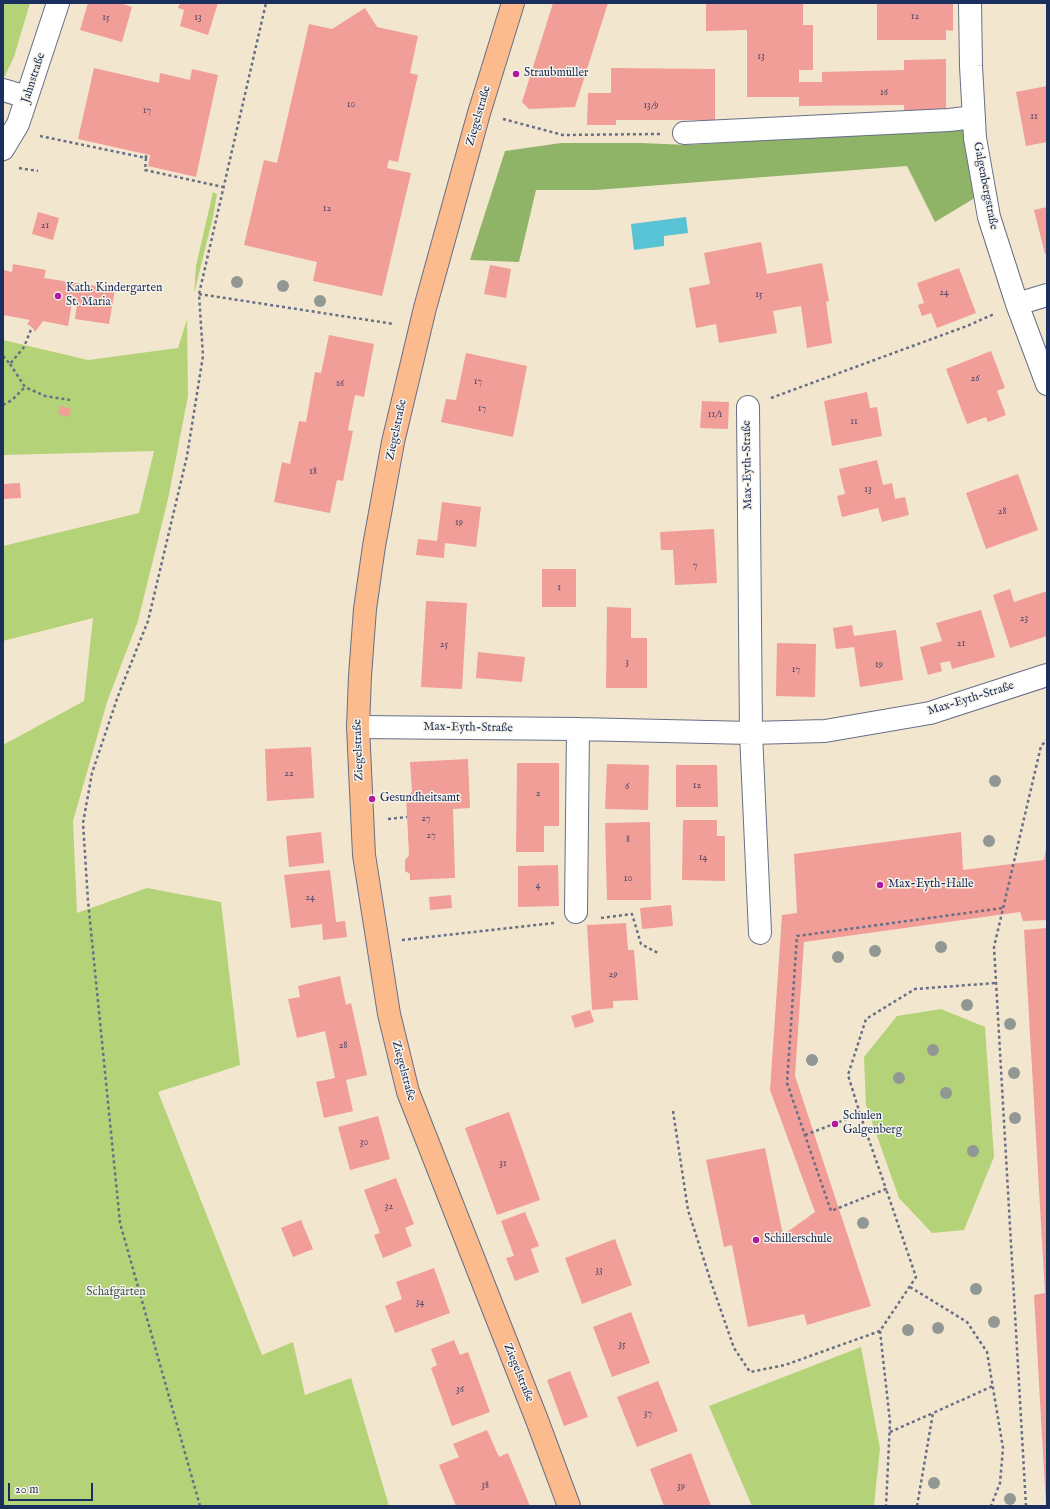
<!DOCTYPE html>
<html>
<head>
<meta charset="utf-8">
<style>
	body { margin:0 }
	#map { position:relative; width:1050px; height:1509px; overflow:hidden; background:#f3e6cf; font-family:"IM FELL English",serif }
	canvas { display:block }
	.frame { position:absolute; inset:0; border:4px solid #1b2f5e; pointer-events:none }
	.scale { position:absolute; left:8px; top:1483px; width:85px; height:18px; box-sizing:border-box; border:2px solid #1b2f5e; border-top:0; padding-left:5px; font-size:12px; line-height:14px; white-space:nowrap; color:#1b2f5e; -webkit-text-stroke:3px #f7f3e8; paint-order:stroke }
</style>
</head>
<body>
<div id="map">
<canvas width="1050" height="1509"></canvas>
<div class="frame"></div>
<div class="scale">20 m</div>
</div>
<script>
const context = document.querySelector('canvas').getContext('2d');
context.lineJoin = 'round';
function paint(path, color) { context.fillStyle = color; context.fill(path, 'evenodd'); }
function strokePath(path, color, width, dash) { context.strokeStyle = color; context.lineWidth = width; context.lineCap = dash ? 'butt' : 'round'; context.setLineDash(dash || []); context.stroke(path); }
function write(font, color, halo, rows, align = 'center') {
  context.font = font + ' "IM FELL English",serif'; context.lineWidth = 3; context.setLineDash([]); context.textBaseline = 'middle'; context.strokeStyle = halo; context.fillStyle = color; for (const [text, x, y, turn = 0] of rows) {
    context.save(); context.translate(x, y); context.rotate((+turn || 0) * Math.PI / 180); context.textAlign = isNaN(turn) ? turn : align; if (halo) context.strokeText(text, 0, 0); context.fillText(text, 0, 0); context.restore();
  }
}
paint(new Path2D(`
	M 3,3 L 30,3 L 14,57 L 3,80 Z
	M 213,192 L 217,194 L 213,217 L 194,294 L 196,266 Z
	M 187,319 L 188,396 L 168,499 L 138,621 L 107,702 L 73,821 L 77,913 L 147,888 L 221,902 L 240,1065 L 158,1092 L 262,1355 L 293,1342 L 305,1395 L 351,1378 L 389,1506 L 3,1506 L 3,745 L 84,701 L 93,618 L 3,641 L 3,546 L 139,513 L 154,451 L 3,455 L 3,340 L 88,360 L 178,348 Z
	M 941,1009 L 985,1027 L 994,1157 L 964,1230 L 932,1233 L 899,1198 L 866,1105 L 864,1057 L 897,1016 Z
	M 861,1347 L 880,1448 L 874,1506 L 752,1506 L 709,1406 Z`), '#b4d278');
paint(new Path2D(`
	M 966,127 L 978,196 L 935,222 L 907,166 L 596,190 L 536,190 L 519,262 L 470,260 L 505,151 L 561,143 L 641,143 L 688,145 Z`), '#8fb468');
paint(new Path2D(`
	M 686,217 L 688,233 L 664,236 L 664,246 L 634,250 L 631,224 Z`), '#58c3d4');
paint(new Path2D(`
	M 88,3 L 120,3 L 132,7 L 122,42 L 80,30 Z
	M 180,3 L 218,3 L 208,35 L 180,26 L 184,10 L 178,8 Z
	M 553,3 L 608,3 L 575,107 L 529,109 L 522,102 Z
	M 706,3 L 803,3 L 803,25 L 813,25 L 813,70 L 799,70 L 799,82 L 822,82 L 822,72 L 904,70 L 904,60 L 946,59 L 946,110 L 904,110 L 904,105 L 799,106 L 799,97 L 747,97 L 747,30 L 706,31 Z
	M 877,3 L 953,3 L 953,31 L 946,30 L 946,40 L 877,40 Z
	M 365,8 L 377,27 L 418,36 L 410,73 L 418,75 L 398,162 L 389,160 L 387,168 L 411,173 L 382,296 L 313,281 L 317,262 L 244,245 L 264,160 L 277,163 L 309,24 L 332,29 Z
	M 94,68 L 159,83 L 160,73 L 190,80 L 192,69 L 218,75 L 196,177 L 148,166 L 150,155 L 78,139 Z
	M 611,68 L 715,69 L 715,120 L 616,120 L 616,125 L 587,125 L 588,93 L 611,93 Z
	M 1047,86 L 1047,142 L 1026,146 L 1016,92 Z
	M 1047,207 L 1047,253 L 1045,254 L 1034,210 Z
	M 38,212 L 59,218 L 53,240 L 32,234 Z
	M 761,242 L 767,274 L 822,263 L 829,301 L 826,302 L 832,343 L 807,348 L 801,306 L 773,311 L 777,333 L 719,343 L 716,324 L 696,328 L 689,288 L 710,284 L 704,253 Z
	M 13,264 L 46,270 L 44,278 L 115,289 L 109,324 L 75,319 L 77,304 L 72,303 L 68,326 L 43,321 L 35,332 L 32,327 L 27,324 L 30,320 L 3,315 L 3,270 L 12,272 Z
	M 490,265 L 511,269 L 506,298 L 484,294 Z
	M 959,268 L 976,313 L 937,328 L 931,313 L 922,316 L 918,305 L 924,303 L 917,283 Z
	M 329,335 L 374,344 L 364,397 L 355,395 L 348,430 L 353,431 L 343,481 L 337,480 L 330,513 L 274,502 L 282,462 L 290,464 L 299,421 L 306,422 L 315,372 L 321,373 Z
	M 991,351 L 1005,388 L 997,391 L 1006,415 L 988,422 L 986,417 L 967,424 L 946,369 Z
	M 466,353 L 527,366 L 513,437 L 441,422 L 446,399 L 456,400 Z
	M 867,392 L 870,408 L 877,407 L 882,436 L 832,446 L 824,401 Z
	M 702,401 L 729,402 L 728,429 L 700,428 Z
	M 60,406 L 71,409 L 68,417 L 58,414 Z
	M 877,460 L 883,485 L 892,483 L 895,499 L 905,497 L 909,515 L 882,522 L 878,508 L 842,517 L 837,496 L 845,494 L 839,469 Z
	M 1018,474 L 1038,530 L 986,549 L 966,493 Z
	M 20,483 L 21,498 L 3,499 L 3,484 Z
	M 442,502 L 481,507 L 476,547 L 445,543 L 444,558 L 416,555 L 418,539 L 437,541 Z
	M 714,529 L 717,583 L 675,585 L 673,550 L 661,550 L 660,532 Z
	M 542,569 L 576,569 L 576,607 L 542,607 Z
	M 1010,589 L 1014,602 L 1047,591 L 1047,636 L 1010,648 L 993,595 Z
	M 426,601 L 467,603 L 462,689 L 421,687 Z
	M 607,607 L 631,608 L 631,638 L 647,638 L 647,688 L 606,688 Z
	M 981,610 L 995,657 L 952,669 L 950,661 L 940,663 L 942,671 L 928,675 L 920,647 L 942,641 L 936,623 Z
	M 852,625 L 854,636 L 896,630 L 903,680 L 860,687 L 854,647 L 836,649 L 833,628 Z
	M 777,643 L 816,644 L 815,697 L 776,696 Z
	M 478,652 L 525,657 L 522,682 L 476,678 Z
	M 311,747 L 314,798 L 267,801 L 265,749 Z
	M 468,759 L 470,808 L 453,809 L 455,878 L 410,880 L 410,874 L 405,871 L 405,860 L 409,855 L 406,796 L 412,792 L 410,762 Z
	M 517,763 L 559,763 L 559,826 L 544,826 L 544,852 L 516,852 Z
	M 607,764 L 649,765 L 648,810 L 605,809 Z
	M 676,765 L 717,765 L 718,807 L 676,807 Z
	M 683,820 L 717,820 L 717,836 L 725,836 L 725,881 L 682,880 Z
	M 650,822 L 651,900 L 607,900 L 605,823 Z
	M 321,832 L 324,863 L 289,867 L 286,836 Z
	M 961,832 L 963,870 L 1044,860 L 1047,843 L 1047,920 L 1023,921 L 1020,912 L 804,942 L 795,1076 L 871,1306 L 807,1325 L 804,1314 L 748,1327 L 732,1245 L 724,1247 L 706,1160 L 765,1148 L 783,1235 L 815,1212 L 770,1090 L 782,915 L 797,913 L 794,854 Z
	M 558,865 L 559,906 L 518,907 L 518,866 Z
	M 330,870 L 336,922 L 345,921 L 347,937 L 323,940 L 322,924 L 291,928 L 284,875 Z
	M 451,895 L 452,908 L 430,910 L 429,897 Z
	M 671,905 L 673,926 L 642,929 L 640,908 Z
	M 626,923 L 628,950 L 634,950 L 638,1000 L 613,1001 L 613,1008 L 592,1010 L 587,925 Z
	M 1047,928 L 1047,1506 L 1046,1506 L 1034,1295 L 1045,1293 L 1024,930 Z
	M 340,976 L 346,1005 L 351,1003 L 367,1075 L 346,1080 L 353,1111 L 324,1118 L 316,1082 L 335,1078 L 325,1031 L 297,1038 L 288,999 L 300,997 L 298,986 Z
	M 590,1010 L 594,1022 L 575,1028 L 571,1016 Z
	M 509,1112 L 540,1200 L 497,1215 L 465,1128 Z
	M 378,1116 L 390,1159 L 350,1170 L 338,1127 Z
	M 396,1178 L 414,1224 L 405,1228 L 412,1246 L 383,1258 L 374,1235 L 380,1233 L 364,1190 Z
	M 525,1212 L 539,1246 L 531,1249 L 539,1272 L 515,1281 L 506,1258 L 514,1256 L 501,1221 Z
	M 301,1220 L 313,1249 L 293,1257 L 281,1228 Z
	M 615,1239 L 632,1285 L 582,1304 L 565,1258 Z
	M 434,1268 L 450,1313 L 395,1333 L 385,1306 L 402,1299 L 396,1282 Z
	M 631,1312 L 650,1363 L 612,1377 L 593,1327 Z
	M 454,1340 L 460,1355 L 468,1352 L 490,1412 L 452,1426 L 431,1368 L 437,1365 L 431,1349 Z
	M 570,1371 L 588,1417 L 564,1426 L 547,1380 Z
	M 658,1381 L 678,1431 L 637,1447 L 617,1397 Z
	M 487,1430 L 499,1457 L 508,1453 L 530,1506 L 456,1506 L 439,1465 L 459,1457 L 453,1444 Z
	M 691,1453 L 711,1506 L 664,1506 L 650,1469 Z`), '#f19d98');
const minor = new Path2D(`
	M 970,3 L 971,66 L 975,138 L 989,217 L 1017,304 L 1047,384
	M 3,90 L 27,97
	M 684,133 L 949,120 L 974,117
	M 3,149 L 18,124 L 58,3
	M 1017,304 L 1047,295
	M 748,407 L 751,733 L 760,933
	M 358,727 L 578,729 L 751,733 L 825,731 L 930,713 L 1047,675
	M 576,912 L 578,729`);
const major = new Path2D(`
	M 513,3 L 479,113 L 425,308 L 393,442 L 374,546 L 365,609 L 360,676 L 358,727 L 364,855 L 389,1014 L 408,1092 L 537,1420 L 569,1506`);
strokePath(minor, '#676f86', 24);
strokePath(major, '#676f86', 24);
strokePath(new Path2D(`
	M 503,119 L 563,135 L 660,134
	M 40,136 L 146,158 L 146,154
	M 146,158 L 145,170 L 223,187
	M 19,168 L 38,171
	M 199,294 L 394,324
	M 3,356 L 10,364 L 24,347 L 32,327
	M 10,364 L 25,387 L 45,396 L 70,400
	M 771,398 L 967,326 L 994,314
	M 3,405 L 12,400 L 25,387
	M 388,819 L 407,817
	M 601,918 L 632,914 L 641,944 L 658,953
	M 402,940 L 554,923
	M 673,1111 L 688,1210 L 711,1282 L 734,1348 L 750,1372 L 785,1365 L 880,1331 L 916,1277 L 886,1189
	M 860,1114 L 848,1075 L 866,1019 L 915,989 L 996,983
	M 805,1135 L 860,1114 L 886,1189 L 831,1211 L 787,1083 L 797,936 L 1003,908
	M 910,1287 L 967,1322 L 987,1352 L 1003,1448 L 1000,1483 L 991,1506
	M 880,1331 L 890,1422 L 886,1506
	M 890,1432 L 933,1413
	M 200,1506 L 120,1223 L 88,901 L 83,823 L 92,773 L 118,696 L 148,621 L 187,456 L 203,356 L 199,294 L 266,3
	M 917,1506 L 933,1413 L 993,1386
	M 1026,1506 L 994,947 L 1041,746 L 1047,740`), '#676f86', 2.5, [3, 3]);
strokePath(minor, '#fff', 22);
strokePath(major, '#fbbb8c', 22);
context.fillStyle = '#919894';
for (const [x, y] of [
	[237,282],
	[283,286],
	[320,301],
	[995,781],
	[989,841],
	[941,947],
	[875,951],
	[838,957],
	[967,1005],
	[1010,1024],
	[933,1050],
	[812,1060],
	[1014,1073],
	[899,1078],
	[946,1093],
	[1015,1118],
	[973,1151],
	[863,1223],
	[976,1289],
	[994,1322],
	[938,1328],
	[908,1330],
	[934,1483],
	[1010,1499]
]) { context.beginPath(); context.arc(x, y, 6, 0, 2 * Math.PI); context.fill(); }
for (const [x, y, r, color] of [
	[516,74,4,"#b5179e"],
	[58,296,4,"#b5179e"],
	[372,799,4,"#b5179e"],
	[880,885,4,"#b5179e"],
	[835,1124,4,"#b5179e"],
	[756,1240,4,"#b5179e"]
]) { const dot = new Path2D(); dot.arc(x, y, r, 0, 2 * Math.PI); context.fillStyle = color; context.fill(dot); strokePath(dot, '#f7f3e8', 1.5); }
write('10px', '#504a6c', null, [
	["12",915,17],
	["15",106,18],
	["13",198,18],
	["13",761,57],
	["16",884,93],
	["10",351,105],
	["13/9",651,106],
	["17",147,111],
	["11",1034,117],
	["12",327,209],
	["21",45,226],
	["24",944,293],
	["15",759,295],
	["26",975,379],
	["17",478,382],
	["16",340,384],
	["17",482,409],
	["11/1",715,415],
	["11",854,422],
	["18",313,472],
	["13",868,490],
	["28",1002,512],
	["19",459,523],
	["7",695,566],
	["1",559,588],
	["23",1024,619],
	["21",961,644],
	["25",444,645],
	["3",627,663],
	["19",879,665],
	["17",796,670],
	["22",289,774],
	["12",697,786],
	["6",627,787],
	["2",538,794],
	["27",426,819],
	["27",431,836],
	["8",628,840],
	["14",703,858],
	["10",628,879],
	["4",538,886],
	["24",310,898],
	["29",613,975],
	["28",343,1046],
	["30",364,1143],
	["31",503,1164],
	["32",389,1207],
	["33",599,1271],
	["34",420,1303],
	["35",622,1345],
	["36",460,1390],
	["37",648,1414],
	["38",485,1486],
	["39",681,1487]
]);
write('12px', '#1b2f5e', '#f7f3e8', [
	["Straubmüller",524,74],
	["Kath. Kindergarten",66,289],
	["St. Maria",66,303],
	["Gesundheitsamt",380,799],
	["Max-Eyth-Halle",888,885],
	["Schulen",843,1117],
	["Galgenberg",843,1131],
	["Schillerschule",764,1240]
], 'left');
write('12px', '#1b2f5e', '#f7f3e8', [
	["Jahnstraße",34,78,-72],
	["Ziegelstraße",479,116,-74],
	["Galgenbergstraße",985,186,79],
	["Ziegelstraße",397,430,-78],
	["Max-Eyth-Straße",748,465,-91],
	["Max-Eyth-Straße",971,699,-17],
	["Max-Eyth-Straße",468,728,1],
	["Ziegelstraße",359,750,-92],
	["Ziegelstraße",403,1071,75],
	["Ziegelstraße",518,1373,68]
]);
write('12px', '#415864', '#f7f3e8', [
	["Schafgärten",116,1293]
]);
</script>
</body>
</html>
